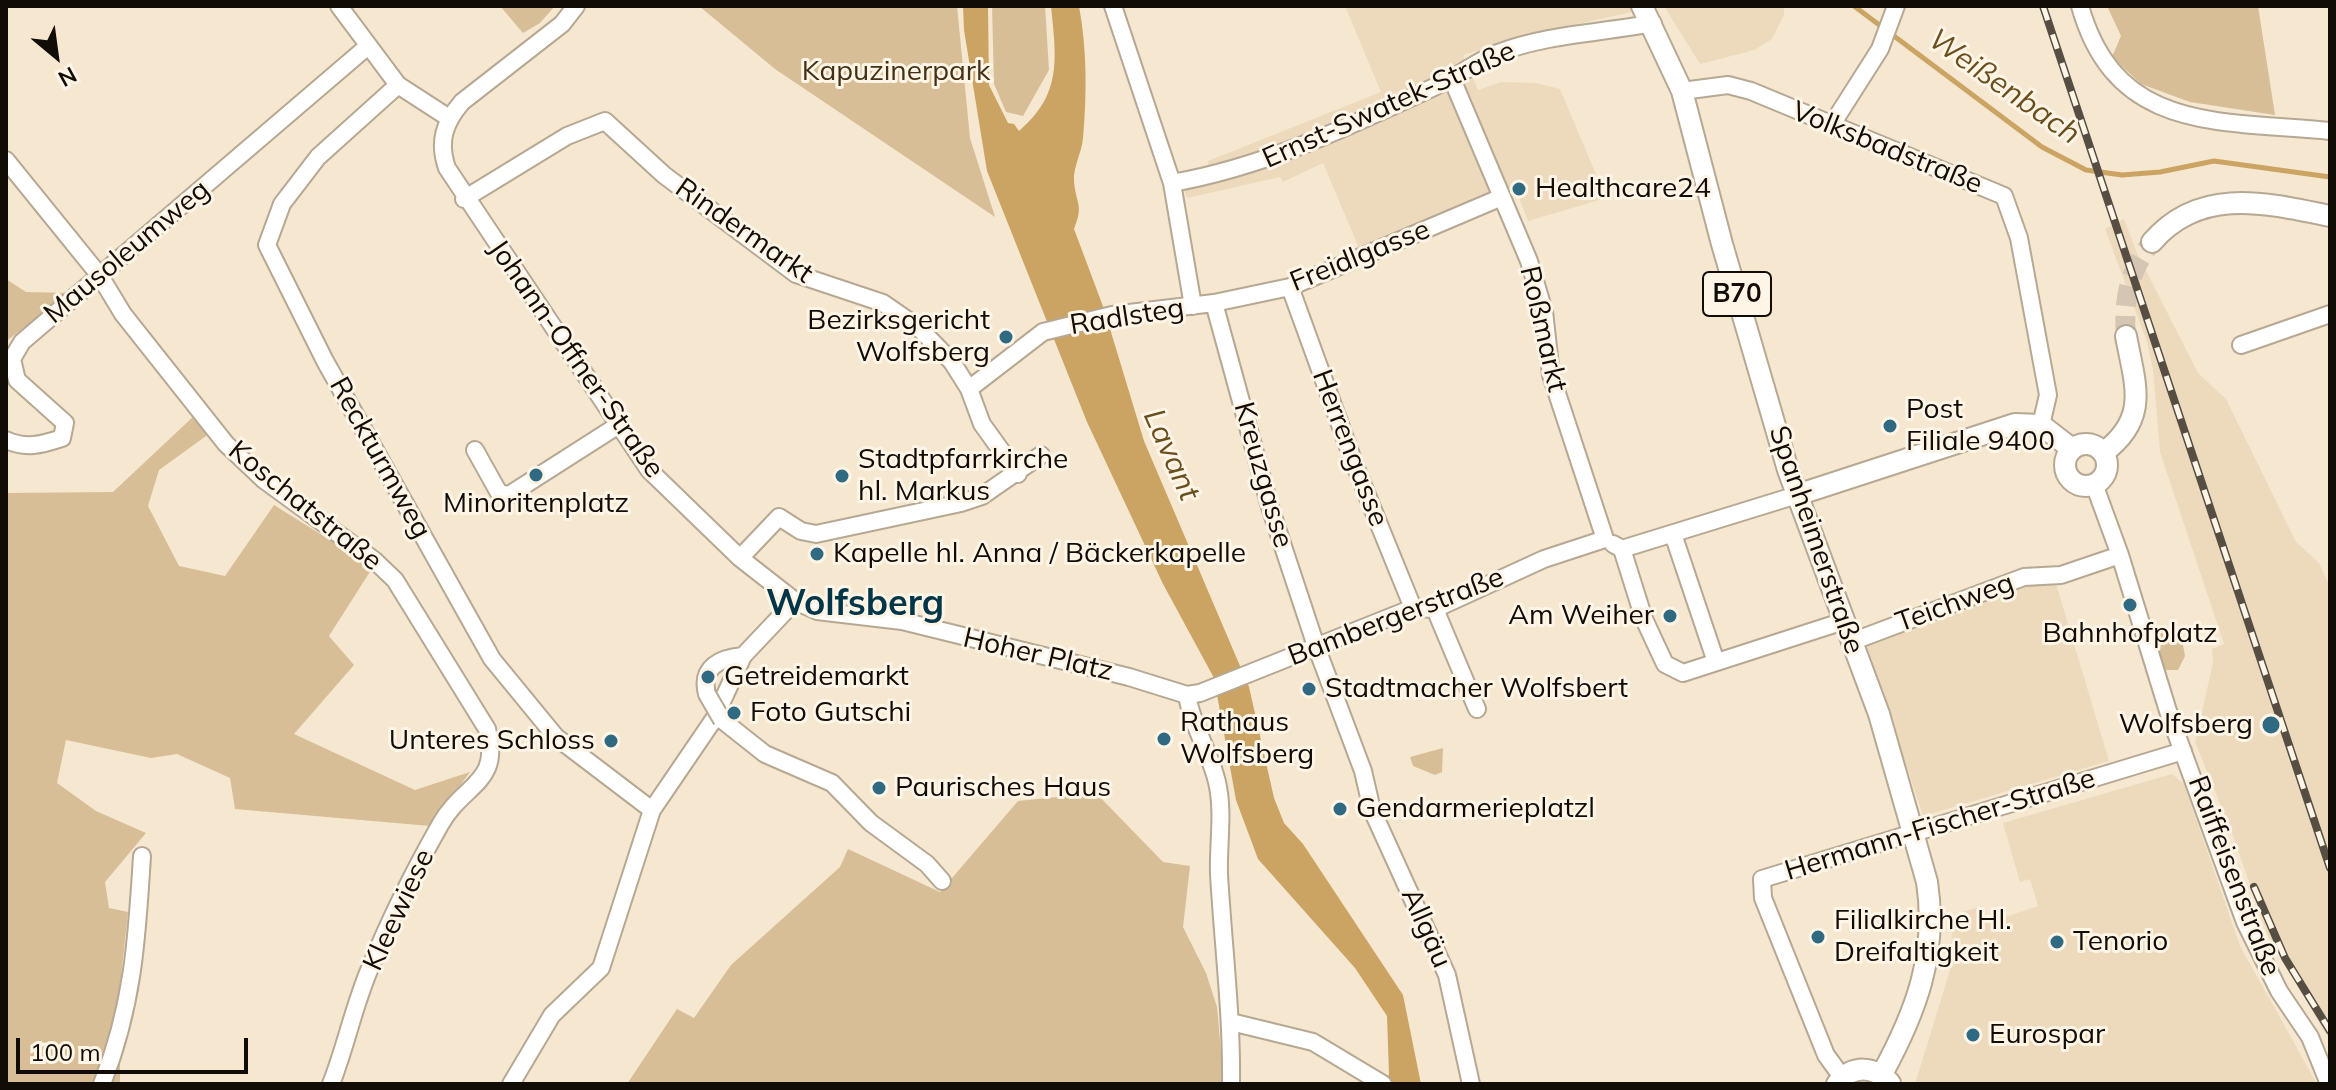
<!DOCTYPE html>
<html>
<head>
<meta charset="utf-8">
<style>
	body { margin:0 }
	#map { position:relative; width:2336px; height:1090px; overflow:hidden; background:#f6e7d0; font-family:Mulish,sans-serif }
	canvas { display:block }
	.frame { position:absolute; inset:0; border:8px solid #110c05; pointer-events:none }
	.north { position:absolute; left:16px; top:16px; width:80px; height:80px; -webkit-text-stroke:6px #fef5e7; paint-order:stroke; rotate:151deg; font-size:22px; font-weight:700; line-height:32px; text-align:center; color:#110c05 }
	.north::after { content:''; display:block; margin:auto; width:28px; height:36px; background:#110c05; clip-path:polygon(50% 0,100% 100%,50% 72%,0 100%) }
	.scale { position:absolute; left:16px; top:1038px; width:232px; height:36px; box-sizing:border-box; border:4px solid #110c05; border-top:0; padding-left:10px; font-size:24px; line-height:28px; white-space:nowrap; color:#110c05; -webkit-text-stroke:6px #fef5e7; paint-order:stroke }
</style>
</head>
<body>
<div id="map">
<canvas width="2336" height="1090"></canvas>
<div class="frame"></div>
<div class="north">N</div>
<div class="scale">100 m</div>
</div>
<script>
const context = document.querySelector('canvas').getContext('2d');
context.lineJoin = 'round';
function paint(path, color) { context.fillStyle = color; context.fill(path, 'evenodd'); }
function strokePath(path, color, width, dash) { context.strokeStyle = color; context.lineWidth = width; context.lineCap = dash ? 'butt' : 'round'; context.setLineDash(dash || []); context.stroke(path); }
function write(font, color, halo, rows, align = 'center') {
  context.font = font + ' Mulish,sans-serif'; context.lineWidth = 6; context.setLineDash([]); context.textBaseline = 'middle'; context.strokeStyle = halo; context.fillStyle = color; for (const [text, x, y, turn = 0] of rows) {
    context.save(); context.translate(x, y); context.rotate((+turn || 0) * Math.PI / 180); context.textAlign = isNaN(turn) ? turn : align; if (halo) context.strokeText(text, 0, 0); context.fillText(text, 0, 0); context.restore();
  }
}
paint(new Path2D(`
	M 1345,6 L 1658,6 L 1533,34 L 1463,55 L 1478,90 L 1501,82 L 1535,83 L 1560,89 L 1606,198 L 1528,221 L 1515,187 L 1486,195 L 1359,248 L 1323,163 L 1283,182 L 1280,177 L 1187,198 L 1184,190 L 1212,183 L 1208,161 L 1381,92 Z
	M 1664,6 L 1784,6 L 1784,15 L 1772,39 L 1754,50 L 1700,64 Z
	M 2124,219 L 2137,253 L 2198,373 L 2226,399 L 2296,542 L 2319,563 L 2330,587 L 2330,1041 L 2268,936 L 2232,833 L 2195,742 L 2213,663 L 2212,649 L 2224,644 L 2160,452 L 2153,369 L 2147,342 L 2105,229 Z
	M 2051,567 L 2109,761 L 1923,816 L 1865,640 Z
	M 2172,774 L 2184,784 L 2240,946 L 2317,1084 L 1915,1084 L 1950,970 L 1953,915 L 1982,906 L 1988,923 L 2038,906 L 2030,879 L 2020,882 L 2003,823 Z`), '#eddabd');
paint(new Path2D(`
	M 500,6 L 555,6 L 540,23 L 523,33 Z
	M 699,6 L 957,6 L 970,138 L 995,217 L 775,69 Z
	M 992,6 L 1045,6 L 1049,70 L 1023,116 L 1006,112 L 994,84 Z
	M 2107,6 L 2258,6 L 2275,115 L 2190,102 L 2141,84 L 2112,57 L 2121,36 Z
	M 6,279 L 26,292 L 72,293 L 6,341 Z
	M 195,415 L 213,431 L 159,470 L 148,506 L 179,566 L 225,576 L 274,505 L 373,567 L 329,636 L 354,665 L 294,734 L 415,790 L 470,772 L 430,826 L 235,809 L 230,778 L 177,754 L 151,758 L 66,740 L 57,783 L 96,811 L 146,833 L 105,882 L 109,908 L 128,912 L 120,987 L 120,1084 L 6,1084 L 6,493 L 113,492 Z
	M 2154,623 L 2183,645 L 2185,656 L 2178,670 L 2166,670 L 2162,665 L 2151,629 Z
	M 1443,748 L 1442,772 L 1435,775 L 1413,766 L 1410,757 Z
	M 1096,793 L 1163,862 L 1190,866 L 1183,927 L 1206,973 L 1217,1007 L 1224,1084 L 627,1084 L 677,1009 L 694,1018 L 731,965 L 840,867 L 848,849 L 940,892 L 1018,801 Z`), '#d7be96');
paint(new Path2D(`
	M 963,6 L 988,6 L 989,85 L 1008,123 L 1014,124 L 1019,131 C 1063,94 1056,57 1051,6 L 1079,6 C 1087,49 1087,94 1083,138 C 1082,152 1073,167 1074,181 C 1076,205 1084,204 1074,229 L 1104,309 L 1144,441 L 1249,687 L 1274,798 L 1284,823 L 1303,844 L 1403,995 L 1421,1084 L 1386,1084 L 1389,1074 L 1387,1016 L 1355,968 L 1258,859 L 1236,800 L 1214,678 L 1163,584 L 1087,422 L 987,171 L 964,30 Z`), '#cba463');
strokePath(new Path2D(`
	M 1854,6 L 2042,147 L 2086,170 L 2122,175 L 2160,172 L 2214,161 L 2330,177`), '#cba463', 5);
strokePath(new Path2D(`
	M 2126,336 C 2123,301 2129,270 2152,242`), '#d4c6b2', 20, [20, 10]);
const minor = new Path2D(`
	M 339,6 L 398,85 L 449,118
	M 576,6 L 562,24 L 462,102 C 444,123 438,142 447,168 L 649,470 L 740,558 L 795,601 L 817,611 L 902,621 L 1129,677 L 1187,695 L 1200,693 L 1413,608 L 1435,609 L 1544,559 L 1605,539
	M 1113,6 L 1172,183 L 1193,306
	M 2080,6 C 2116,134 2221,120 2330,131
	M 1452,79 L 1529,261 L 1544,311 L 1551,375 L 1605,539
	M 398,85 L 318,157 L 282,204 L 267,245 L 325,361 L 492,659 L 556,737 L 652,810
	M 1682,91 L 1728,85 L 1751,91 L 2004,196 L 2019,238 L 2048,395 L 2041,425
	M 1831,126 L 1880,49 L 1896,6
	M 6,160 L 100,276 L 123,314 L 226,444 L 264,480 L 374,560 L 395,580 L 487,729 C 502,784 463,783 440,825 C 414,871 390,919 370,968 C 354,1005 346,1046 331,1084
	M 1172,183 C 1269,166 1356,123 1445,82 C 1463,73 1479,60 1498,53 C 1547,34 1602,33 1653,23
	M 464,199 L 567,136 L 605,121 L 664,175 L 796,274 L 883,303 L 919,328 L 952,362 L 969,389 L 982,424 L 1018,474
	M 1290,287 L 1354,463 L 1413,608
	M 1214,303 L 1270,507 L 1316,646 L 1363,771 L 1372,810 L 1447,975 L 1471,1084
	M 2241,345 L 2330,314
	M 969,389 L 1043,332 L 1112,315 L 1214,303 L 1290,287 L 1502,197
	M 6,440 C 26,449 41,445 62,438 L 65,423 L 17,380 L 12,359 L 22,342 L 368,46
	M 475,450 L 499,493 L 509,495 L 617,426
	M 2094,484 L 2120,555 L 2168,711 L 2245,922 L 2279,991 L 2310,1037 L 2329,1084
	M 1673,534 L 1716,662
	M 1613,544 L 1622,549 L 1797,495
	M 1622,549 L 1644,619 L 1665,664 L 1683,673 L 1844,621
	M 740,558 L 779,517 L 801,531 L 816,534 L 961,503 L 982,496 L 1041,455
	M 1435,609 L 1477,709
	M 1851,642 L 2024,577 L 2061,575 L 2120,555
	M 707,694 C 700,667 720,658 743,656
	M 1187,695 C 1192,726 1210,752 1217,782 C 1224,812 1218,843 1219,874 C 1223,944 1232,1014 1231,1084
	M 722,720 L 765,754 L 832,783 L 871,823 L 927,864 L 942,881
	M 1231,1022 L 1313,1042 L 1383,1084
	M 1842,1077 L 1826,1055 L 1763,898 L 1762,879 L 2183,751
	M 102,1084 C 133,1006 137,939 142,856
	M 511,1084 L 552,1015 L 601,968 L 652,810 L 714,719 L 743,656 L 795,601`);
const major = new Path2D(`
	M 1642,6 L 1682,91 L 1722,244 L 1788,470 L 1879,714 L 1927,882 C 1938,954 1916,1012 1882,1074
	M 2152,242 C 2200,186 2266,203 2330,216
	M2065 465a21 21 0 1 1 42 0a21 21 0 1 1-42 0Z
	M 2103,453 C 2150,418 2135,385 2126,336
	M 1797,495 L 2015,424 L 2041,425 L 2072,449
	M 1837,1084 C 1852,1064 1875,1066 1890,1083`);
strokePath(minor, '#b6a892', 20);
strokePath(major, '#b6a892', 24);
strokePath(minor, '#fff', 16);
strokePath(major, '#fff', 20);
const rail = new Path2D(`
	M 2043,6 L 2330,868
	M 2254,887 L 2285,958 L 2330,1031`);
strokePath(rail, '#564e42', 8);
strokePath(rail, '#fef5e7', 5, [15]);
const minorBridge = new Path2D(`
	M 707,694 L 722,720`);
strokePath(minorBridge, '#b6a892', 20, []);
strokePath(minorBridge, '#fff', 16);
for (const [x, y, r, color] of [
	[1519,189,8,"#306982"],
	[1006,337,8,"#306982"],
	[1890,426,8,"#306982"],
	[536,475,8,"#306982"],
	[842,476,8,"#306982"],
	[817,554,8,"#306982"],
	[2130,605,8,"#306982"],
	[1670,616,8,"#306982"],
	[708,677,8,"#306982"],
	[1309,689,8,"#306982"],
	[734,713,8,"#306982"],
	[2271,725,10,"#306982"],
	[1164,739,8,"#306982"],
	[611,741,8,"#306982"],
	[879,788,8,"#306982"],
	[1340,809,8,"#306982"],
	[1818,937,8,"#306982"],
	[2057,942,8,"#306982"],
	[1973,1035,8,"#306982"]
]) { const dot = new Path2D(); dot.arc(x, y, r, 0, 2 * Math.PI); context.fillStyle = color; context.fill(dot); strokePath(dot, '#fef5e7', 3); }
for (const [x, y, w] of [
	[1737,294,68]
]) { const box = new Path2D(); box.roundRect(x - w / 2, y - 22, w, 44, 6); context.fillStyle = '#fef5e7'; context.fill(box); strokePath(box, '#110c05', 2); }
write('bold 26px', '#110c05', null, [
	["B70",1737,294]
]);
write('28px', '#423114', '#fef5e7', [
	["Kapuzinerpark",896,72]
]);
write('28px', '#110c05', '#fef5e7', [
	["Ernst-Swatek-Straße",1389,105,-24],
	["Volksbadstraße",1887,148,22],
	["Rindermarkt",744,231,35],
	["Mausoleumweg",127,252,-40],
	["Freidlgasse",1360,256,-22],
	["Radlsteg",1127,317,-9],
	["Roßmarkt",1543,329,77],
	["Johann-Offner-Straße",576,359,55],
	["Herrengasse",1350,448,69],
	["Reckturmweg",380,458,61],
	["Kreuzgasse",1263,475,74],
	["Koschatstraße",305,506,39],
	["Spanheimerstraße",1816,540,71],
	["Teichweg",1955,603,-20],
	["Bambergerstraße",1396,617,-21],
	["Hoher Platz",1038,655,13],
	["Hermann-Fischer-Straße",1940,825,-17],
	["Raiffeisenstraße",2234,876,69],
	["Kleewiese",399,910,-65],
	["Allgäu",1426,928,66]
]);
write('28px', '#110c05', '#fef5e7', [
	["Healthcare24",1535,189],
	["Bezirksgericht",990,321,"right"],
	["Wolfsberg",990,353,"right"],
	["Post",1906,410],
	["Filiale 9400",1906,442],
	["Stadtpfarrkirche",858,460],
	["hl. Markus",858,492],
	["Minoritenplatz",536,504,"center"],
	["Kapelle hl. Anna / Bäckerkapelle",833,554],
	["Am Weiher",1654,616,"right"],
	["Bahnhofplatz",2130,634,"center"],
	["Getreidemarkt",724,677],
	["Stadtmacher Wolfsbert",1325,689],
	["Foto Gutschi",750,713],
	["Rathaus",1180,723],
	["Wolfsberg",1180,755],
	["Wolfsberg",2253,725,"right"],
	["Unteres Schloss",595,741,"right"],
	["Paurisches Haus",895,788],
	["Gendarmerieplatzl",1356,809],
	["Filialkirche Hl.",1834,921],
	["Dreifaltigkeit",1834,953],
	["Tenorio",2073,942],
	["Eurospar",1989,1035]
], 'left');
write('italic 30px', '#6a4f1e', '#fef5e7', [
	["Weißenbach",2004,87,35],
	["Lavant",1171,455,66]
]);
write('bold 36px', '#013548', '#fef5e7', [
	["Wolfsberg",855,604]
]);
</script>
</body>
</html>
